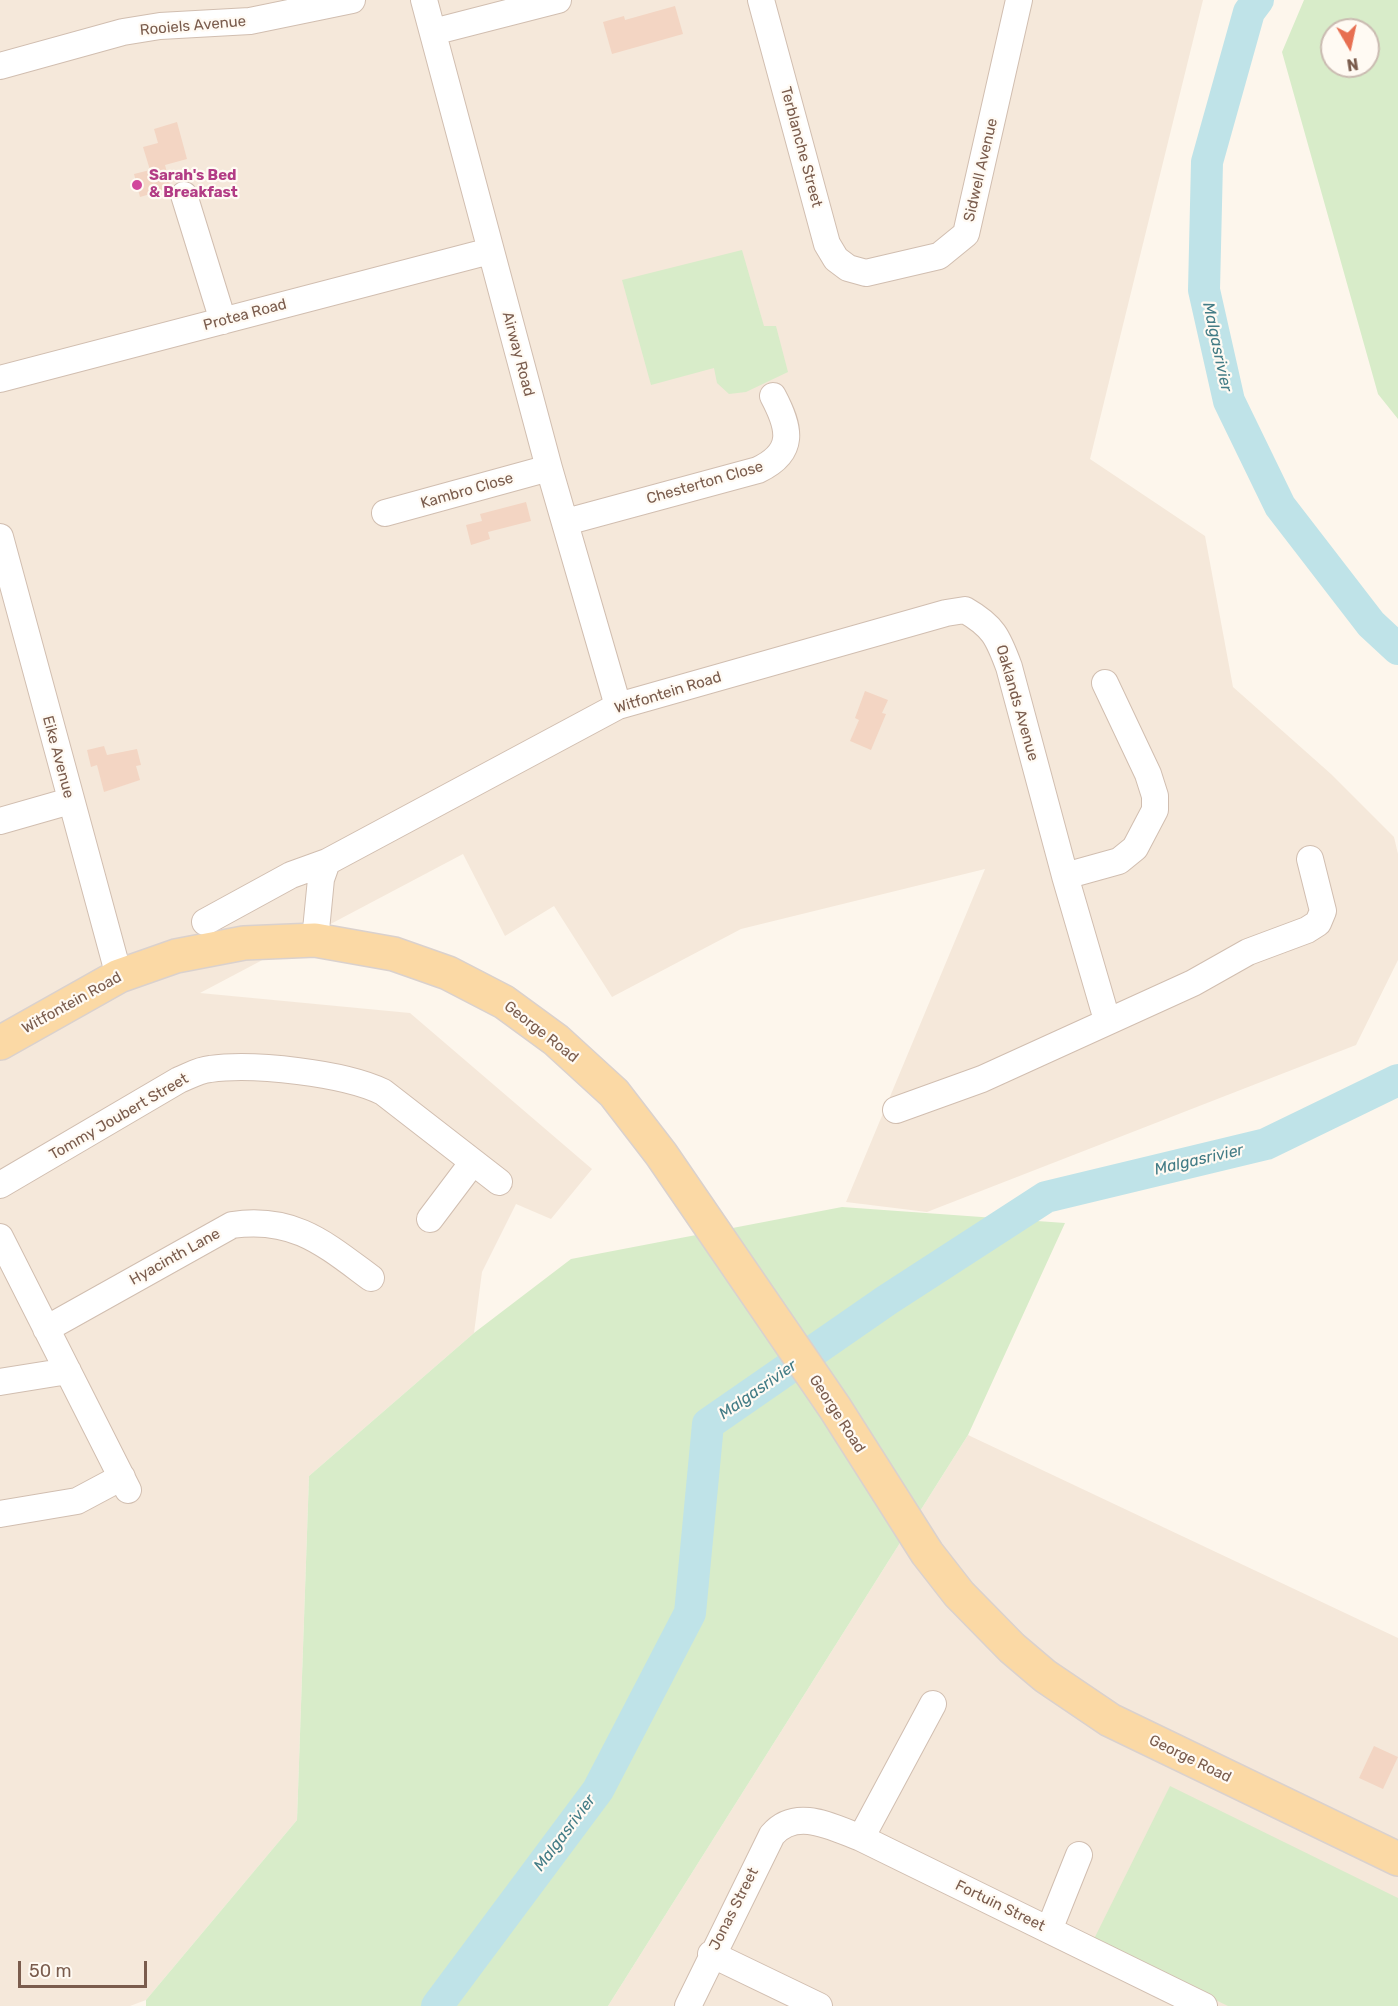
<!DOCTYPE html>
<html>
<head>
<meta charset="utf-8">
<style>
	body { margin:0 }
	#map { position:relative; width:1398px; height:2006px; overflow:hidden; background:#fdf6ec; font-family:Rubik,sans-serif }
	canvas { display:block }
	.north { position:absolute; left:1320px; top:18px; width:60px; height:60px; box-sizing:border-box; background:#fffaf3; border:2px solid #cabbb1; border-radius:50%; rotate:171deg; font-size:16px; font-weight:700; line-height:24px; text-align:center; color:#7a5c4d }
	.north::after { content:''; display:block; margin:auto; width:21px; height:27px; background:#e76f51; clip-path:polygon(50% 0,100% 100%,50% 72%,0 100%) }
	.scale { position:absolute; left:18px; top:1961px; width:129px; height:27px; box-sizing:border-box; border:3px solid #7a5c4d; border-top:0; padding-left:8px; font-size:18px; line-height:21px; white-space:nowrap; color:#7a5c4d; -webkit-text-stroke:4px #fffaf3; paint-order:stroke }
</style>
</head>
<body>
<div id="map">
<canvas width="1398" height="2006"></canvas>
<div class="north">N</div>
<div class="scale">50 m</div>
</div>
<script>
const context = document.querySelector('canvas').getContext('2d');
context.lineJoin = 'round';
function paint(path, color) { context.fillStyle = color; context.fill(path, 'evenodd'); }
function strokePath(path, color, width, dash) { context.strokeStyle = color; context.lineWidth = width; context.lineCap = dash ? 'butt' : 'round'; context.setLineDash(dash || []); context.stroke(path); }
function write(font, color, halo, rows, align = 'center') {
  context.font = font + ' Rubik,sans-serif'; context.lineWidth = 4.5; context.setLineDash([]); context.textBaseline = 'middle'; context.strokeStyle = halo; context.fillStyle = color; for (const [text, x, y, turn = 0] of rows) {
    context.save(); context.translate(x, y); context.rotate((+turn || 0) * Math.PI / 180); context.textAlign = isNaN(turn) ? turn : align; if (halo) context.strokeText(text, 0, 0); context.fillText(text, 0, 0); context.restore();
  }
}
paint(new Path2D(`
	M 0,0 L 1203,0 L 1090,459 L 1205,536 L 1233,687 L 1331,774 L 1394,837 L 1398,854 L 1398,960 L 1356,1045 L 927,1212 L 846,1202 L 985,869 L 741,929 L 612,997 L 554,906 L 505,936 L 463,854 L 200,993 L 410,1013 L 592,1169 L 551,1219 L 516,1204 L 482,1272 L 474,1333 L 309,1476 L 297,1820 L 146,2000 L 130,2006 L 0,2006 Z
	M 968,1435 L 1398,1638 L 1398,2006 L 608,2006 Z`), '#f5e8da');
paint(new Path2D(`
	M 1304,0 L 1398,0 L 1398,419 L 1378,394 L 1282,52 ZM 1332,30 L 1368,30 L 1368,66 L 1332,66 Z
	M 742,250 L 764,326 L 776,326 L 788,372 L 746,392 L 729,394 L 717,383 L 714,368 L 651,385 L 622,280 Z
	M 842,1207 L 1065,1223 L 968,1435 L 608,2006 L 146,2006 L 146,2000 L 297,1820 L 309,1476 L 474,1333 L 571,1259 Z
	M 1170,1786 L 1398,1898 L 1398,2006 L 1228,2006 L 1093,1941 Z`), '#d8ecc9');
strokePath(new Path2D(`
	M 1258,0 L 1249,12 L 1207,162 L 1204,290 L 1229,401 L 1280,506 L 1371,624 L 1398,649
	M 437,2006 L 598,1790 L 690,1613 L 708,1424 L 887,1300 L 1046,1197 L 1266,1144 L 1398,1080`), '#bfe3e8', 32);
paint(new Path2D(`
	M 675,6 L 683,34 L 612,54 L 603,22 L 624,16 L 625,20 Z
	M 177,122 L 187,159 L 165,165 L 171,188 L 140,197 L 134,174 L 150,170 L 143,147 L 158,143 L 154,129 Z
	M 526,502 L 531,521 L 488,532 L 490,539 L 471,545 L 466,525 L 482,521 L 480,514 Z
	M 865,691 L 888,700 L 882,713 L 886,714 L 871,750 L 850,741 L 859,720 L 855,718 Z
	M 104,746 L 107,755 L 137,749 L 141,765 L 136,766 L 140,780 L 104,792 L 97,765 L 91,767 L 87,750 Z
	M 1374,1746 L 1398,1757 L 1383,1789 L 1359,1778 Z`), '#f3d5c3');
const minor = new Path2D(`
	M 424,0 L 549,468 L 618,706
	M 761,0 L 827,244 L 836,259 L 848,268 L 866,273 L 939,256 L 966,234 L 1019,0
	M 433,32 L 558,0
	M 0,66 L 123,32 L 160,26 L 250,21 L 352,0
	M 184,195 L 223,321
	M 0,379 L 490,251
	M 385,513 L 549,468
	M 566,522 L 758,470 C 796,452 790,428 773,396
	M 0,537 L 119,976
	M 1105,683 L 1148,774 L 1155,796 L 1155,810 L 1135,848 L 1119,861 L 1065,876 L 1107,1020
	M 0,821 L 70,801
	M 205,922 L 291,875 L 327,862
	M 315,940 L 321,879 L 327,862 L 618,706 L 946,613 L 965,610 C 993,626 998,637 1009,667 L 1065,876
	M 896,1110 L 982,1079 L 1193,983 L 1248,952 L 1307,930 L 1318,923 L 1323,911 L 1310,859
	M 0,1185 L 179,1080 C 189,1076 199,1070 210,1069 C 254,1063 344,1073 383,1092 L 499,1182
	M 430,1219 L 473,1162
	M 0,1237 L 128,1490
	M 46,1329 L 232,1225 C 294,1216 325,1244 371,1278
	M 0,1382 L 68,1371
	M 0,1514 L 77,1501 L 122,1477
	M 861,1838 L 933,1704
	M 1049,1930 L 1079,1855
	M 711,1954 L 819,2006
	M 688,2006 L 772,1835 C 796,1807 832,1827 861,1838 L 1204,2006`);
const major = new Path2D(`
	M 0,1043 L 119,976 L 176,956 L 244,943 L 315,940 L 394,954 L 448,973 L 504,1002 L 556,1040 L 614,1093 L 661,1154 L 835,1408 L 927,1553 L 959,1594 L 1012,1648 L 1045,1676 L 1110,1720 L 1398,1859`);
strokePath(minor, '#d1beb0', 28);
strokePath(major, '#dad1cd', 36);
strokePath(minor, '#fff', 26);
strokePath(major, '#fbd9a5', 33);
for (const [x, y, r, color] of [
	[137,185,6,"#d1479c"]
]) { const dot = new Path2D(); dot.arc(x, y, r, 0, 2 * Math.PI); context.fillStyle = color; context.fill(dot); strokePath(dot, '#fffaf3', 2); }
write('15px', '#7a5c4d', '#fffaf3', [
	["Rooiels Avenue",193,26,-5],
	["Terblanche Street",801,147,75],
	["Sidwell Avenue",981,170,-77],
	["Protea Road",245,315,-15],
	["Airway Road",518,354,75],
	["Chesterton Close",705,483,-16],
	["Kambro Close",467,491,-16],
	["Witfontein Road",668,693,-17],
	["Oaklands Avenue",1017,703,74],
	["Eike Avenue",58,757,75],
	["Witfontein Road",72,1003,-29],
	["George Road",541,1032,38],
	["Tommy Joubert Street",119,1117,-30],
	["Hyacinth Lane",175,1257,-29],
	["George Road",837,1414,57],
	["George Road",1190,1759,26],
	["Fortuin Street",1000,1906,26],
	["Jonas Street",734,1909,-63]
]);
write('bold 15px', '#b23c85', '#fffaf3', [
	["Sarah's Bed",149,176],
	["& Breakfast",149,193]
], 'left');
write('italic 16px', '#437c86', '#fffaf3', [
	["Malgasrivier",1217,347,78],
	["Malgasrivier",1199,1160,-13],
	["Malgasrivier",758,1390,-35],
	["Malgasrivier",565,1833,-53]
]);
</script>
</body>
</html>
